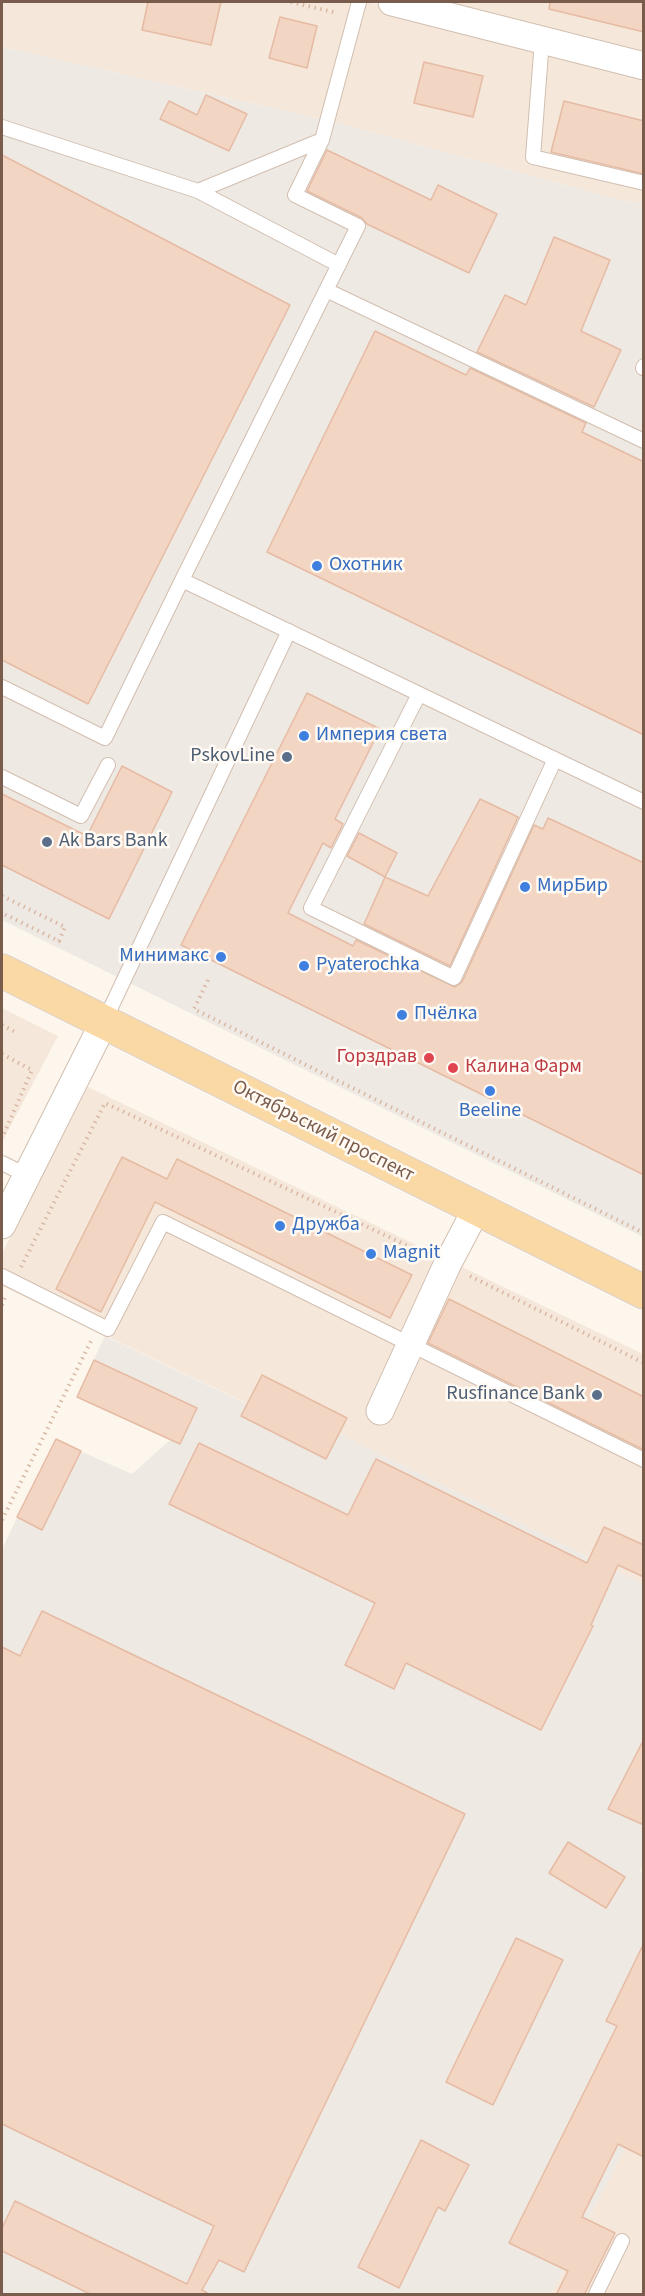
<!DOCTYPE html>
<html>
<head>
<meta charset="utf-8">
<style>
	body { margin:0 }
	#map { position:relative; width:645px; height:2296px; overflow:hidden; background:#fdf6ec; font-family:"Source Sans 3",sans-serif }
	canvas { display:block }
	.frame { position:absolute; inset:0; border:3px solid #7a5c4d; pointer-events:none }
</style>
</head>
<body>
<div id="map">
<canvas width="645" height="2296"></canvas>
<div class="frame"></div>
</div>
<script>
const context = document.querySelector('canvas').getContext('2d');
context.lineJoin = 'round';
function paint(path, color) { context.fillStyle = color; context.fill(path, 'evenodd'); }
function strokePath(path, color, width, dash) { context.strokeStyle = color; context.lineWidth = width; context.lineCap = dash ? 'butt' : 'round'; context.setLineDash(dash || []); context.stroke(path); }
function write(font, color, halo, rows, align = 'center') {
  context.font = font + ' "Source Sans 3",sans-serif'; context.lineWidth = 5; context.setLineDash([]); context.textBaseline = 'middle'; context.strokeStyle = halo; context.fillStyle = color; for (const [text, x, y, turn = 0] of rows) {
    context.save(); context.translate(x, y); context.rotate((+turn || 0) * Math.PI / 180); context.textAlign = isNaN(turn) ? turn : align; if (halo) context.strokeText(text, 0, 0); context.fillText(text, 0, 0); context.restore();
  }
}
paint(new Path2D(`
	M 2,2 L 368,2 L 643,73 L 643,203 L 620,200 L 335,122 L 2,47 Z
	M 427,2 L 643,2 L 643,57 Z
	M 2,1008 L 58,1036 L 2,1142 Z
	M 88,1087 L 643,1354 L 643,1584 L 339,1434 L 346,1417 L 248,1404 L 2,1286 L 2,1253 Z
	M 643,2112 L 643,2294 L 551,2294 Z`), '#f5e8da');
paint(new Path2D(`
	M 2,47 L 335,122 L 620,200 L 643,203 L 643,1237 L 2,920 Z
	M 105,1336 L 247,1404 L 263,1376 L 346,1417 L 340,1434 L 643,1584 L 644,1864 L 640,1871 L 644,1873 L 643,2112 L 551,2294 L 2,2294 L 2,1549 L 55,1440 L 132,1474 L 170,1440 L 180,1444 L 197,1408 L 94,1359 Z`), '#efe9e4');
const building = new Path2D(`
	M 148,2 L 221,2 L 211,45 L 142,30 Z
	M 550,2 L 644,2 L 644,32 L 549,9 Z
	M 280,17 L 317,26 L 307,68 L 269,58 Z
	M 424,62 L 483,76 L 473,117 L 414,103 Z
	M 206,95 L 247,114 L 229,151 L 160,119 L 169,101 L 197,115 Z
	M 564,101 L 644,121 L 644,174 L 551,152 Z
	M 327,150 L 431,200 L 438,185 L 497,214 L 469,273 L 367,224 L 362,218 L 307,191 Z
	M 2,155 L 290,305 L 88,704 L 2,660 Z
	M 554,237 L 610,260 L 581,331 L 621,350 L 594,407 L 477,352 L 505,295 L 526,305 Z
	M 375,331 L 466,375 L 470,368 L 586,423 L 582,432 L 644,462 L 644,735 L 267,552 Z
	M 307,693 L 380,729 L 335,819 L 343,824 L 331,848 L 323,843 L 288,913 L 353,946 L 356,940 L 455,987 L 462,982 L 534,825 L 543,829 L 548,818 L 644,863 L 644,1175 L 181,945 Z
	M 122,766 L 172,792 L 109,919 L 2,865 L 2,794 L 87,836 Z
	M 480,799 L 518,817 L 450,966 L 364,924 L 385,877 L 428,896 Z
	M 359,833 L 397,853 L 385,877 L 347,856 Z
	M 122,1157 L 167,1179 L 177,1159 L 412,1275 L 390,1318 L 155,1202 L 101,1312 L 56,1289 Z
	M 449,1299 L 644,1397 L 644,1450 L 428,1343 Z
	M 94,1360 L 197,1408 L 180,1444 L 77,1397 Z
	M 262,1375 L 347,1418 L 326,1459 L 241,1416 Z
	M 56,1439 L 81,1451 L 42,1530 L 17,1517 Z
	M 199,1443 L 348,1515 L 376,1459 L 587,1563 L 604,1527 L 644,1545 L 644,1577 L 618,1565 L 591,1625 L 593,1626 L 541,1730 L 406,1663 L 394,1689 L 345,1665 L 375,1603 L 169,1504 Z
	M 42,1611 L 465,1814 L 244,2272 L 219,2260 L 202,2290 L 210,2295 L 92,2295 L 2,2251 L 2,2228 L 15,2201 L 187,2284 L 214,2226 L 2,2124 L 2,1647 L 20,1656 Z
	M 644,1739 L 644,1825 L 608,1809 Z
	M 568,1842 L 625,1877 L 606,1908 L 549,1873 Z
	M 516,1938 L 563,1960 L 493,2105 L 446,2082 Z
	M 644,1943 L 644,2157 L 618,2144 L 582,2217 L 615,2233 L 584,2295 L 556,2295 L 568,2271 L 509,2243 L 617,2026 L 606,2021 Z
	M 421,2140 L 469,2165 L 445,2211 L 438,2207 L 399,2288 L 358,2267 Z`);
paint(building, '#f3d5c3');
strokePath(building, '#e6bba3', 1.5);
const lane = new Path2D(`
	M 359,2 L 322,140 L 295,195 L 358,226 L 182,580 L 644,802
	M 542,40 L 533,157 L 644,183
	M 2,127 L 198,191 L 322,140
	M 198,191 L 339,265
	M 326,290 L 644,441
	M 643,368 L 644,366
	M 2,687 L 105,738 L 182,580
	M 419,694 L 311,908 L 454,978 L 555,759
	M 2,777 L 81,816 L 108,765
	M 104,1022 L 289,631
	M 2,1163 L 26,1175
	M 2,1276 L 108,1329 L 163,1222 L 644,1460
	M 596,2294 L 622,2241`);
const street = new Path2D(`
	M 392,2 L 644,66
	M 2,1225 L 104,1022
	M 380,1411 L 447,1265 L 477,1208`);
const primary = new Path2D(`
	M 2,971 L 644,1292`);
strokePath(lane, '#d1beb0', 16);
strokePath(street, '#d1beb0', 29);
strokePath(primary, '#dad1cd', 35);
strokePath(new Path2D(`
	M 291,2 L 337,13
	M 2,896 L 65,927 L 59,941 L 2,913
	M 208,980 L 194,1009 L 644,1233
	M 2,1025 L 17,1033
	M 2,1054 L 32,1070 L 2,1138
	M 21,1267 L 105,1103 L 425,1254
	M 470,1276 L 644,1363
	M 2,1305 L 5,1297
	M 2,1520 L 91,1341`), '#d9b8a5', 4, [1.5, 4.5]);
strokePath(lane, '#fff', 14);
strokePath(street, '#fff', 27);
strokePath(primary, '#fbd9a5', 33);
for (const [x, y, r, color] of [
	[317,566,6,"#3f7fe0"],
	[304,736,6,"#3f7fe0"],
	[287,757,6,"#5c6f8a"],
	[47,842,6,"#5c6f8a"],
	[525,887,6,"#3f7fe0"],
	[221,957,6,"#3f7fe0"],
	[304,966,6,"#3f7fe0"],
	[402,1015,6,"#3f7fe0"],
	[429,1058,6,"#e0444e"],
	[453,1068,6,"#e0444e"],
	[490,1091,6,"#3f7fe0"],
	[280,1226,6,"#3f7fe0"],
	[371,1254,6,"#3f7fe0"],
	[597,1395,6,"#5c6f8a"]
]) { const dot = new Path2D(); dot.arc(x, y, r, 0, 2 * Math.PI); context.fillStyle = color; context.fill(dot); strokePath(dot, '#fffaf3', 2); }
write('20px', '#366cbe', '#fffaf3', [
	["Охотник",329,566],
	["Империя света",316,736],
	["МирБир",537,887],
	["Минимакс",209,957,"right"],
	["Pyaterochka",316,966],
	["Пчёлка",414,1015],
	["Beeline",490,1112,"center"],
	["Дружба",292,1226],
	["Magnit",383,1254]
], 'left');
write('20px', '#4e5e75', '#fffaf3', [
	["PskovLine",275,757],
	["Ak Bars Bank",59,842,"left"],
	["Rusfinance Bank",585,1395]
], 'right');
write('20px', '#be3a42', '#fffaf3', [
	["Горздрав",417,1058],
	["Калина Фарм",465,1068,"left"]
], 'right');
write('20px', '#7a5c4d', '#fffaf3', [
	["Октябрьский проспект",323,1132,27]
]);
</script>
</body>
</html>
